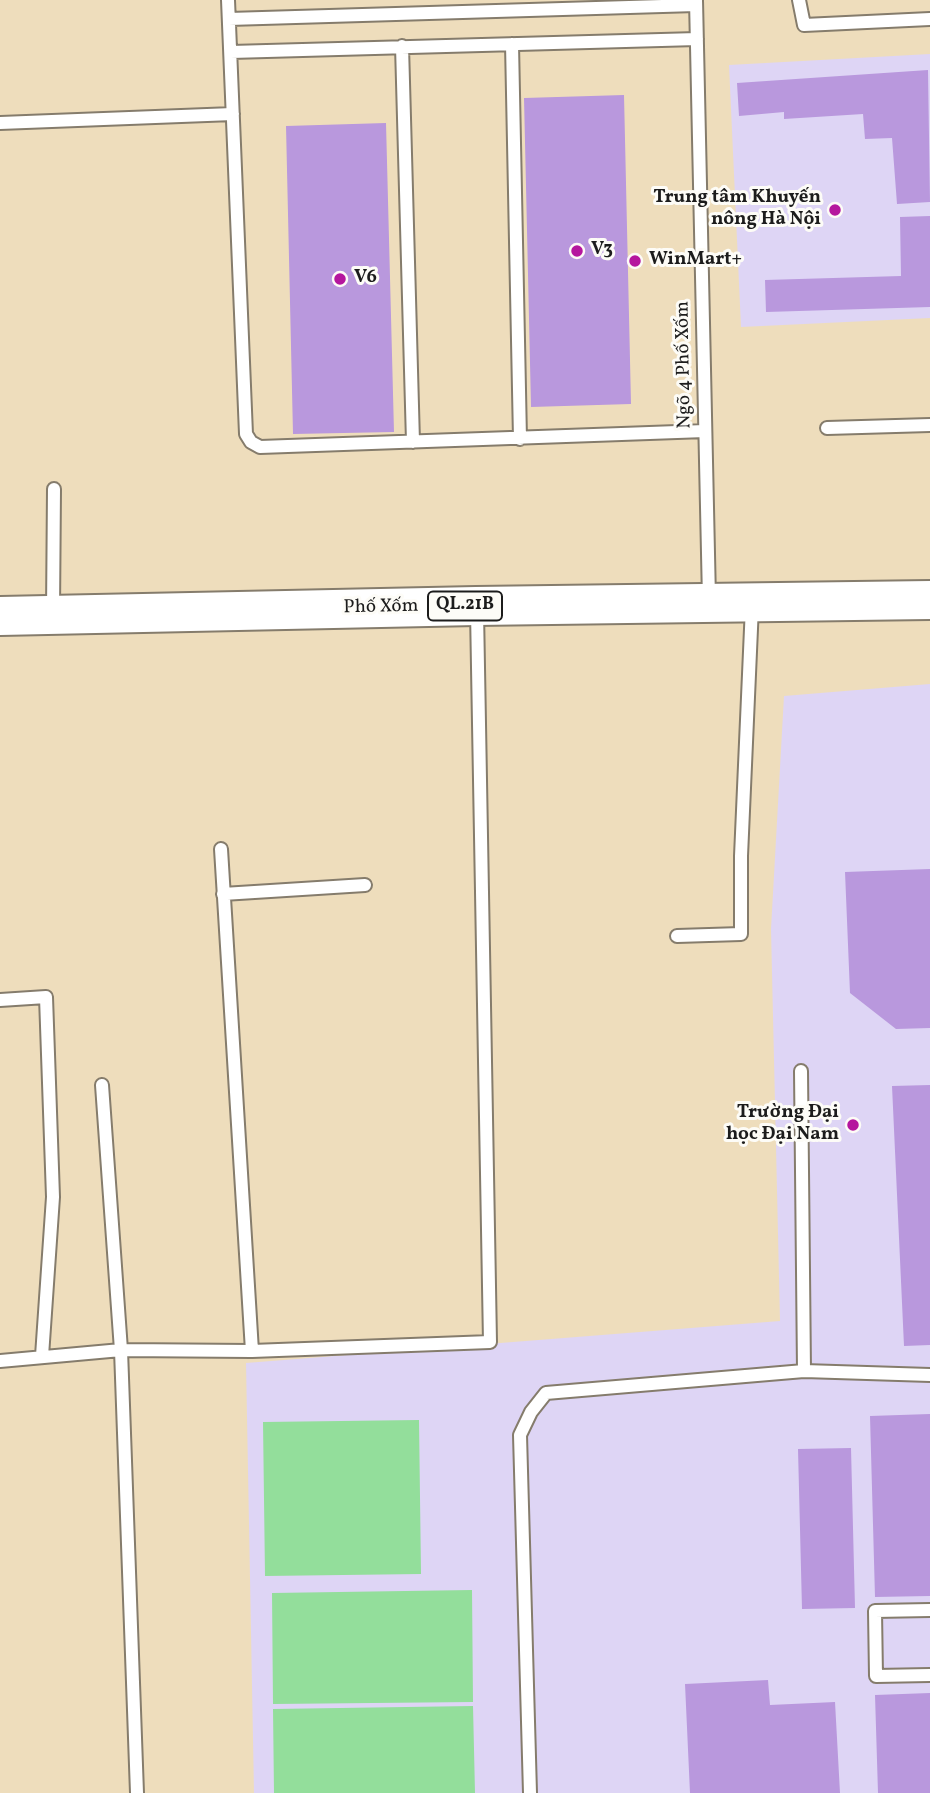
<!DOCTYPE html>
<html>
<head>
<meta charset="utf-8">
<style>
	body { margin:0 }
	canvas { display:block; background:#eeddbc }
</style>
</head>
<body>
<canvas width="930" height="1793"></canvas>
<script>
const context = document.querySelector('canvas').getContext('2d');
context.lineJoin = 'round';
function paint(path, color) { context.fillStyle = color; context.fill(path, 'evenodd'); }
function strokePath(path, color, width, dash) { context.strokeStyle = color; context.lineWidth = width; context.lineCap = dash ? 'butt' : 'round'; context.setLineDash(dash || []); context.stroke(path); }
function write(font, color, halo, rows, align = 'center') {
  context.font = font + ' Vollkorn,serif'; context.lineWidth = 6; context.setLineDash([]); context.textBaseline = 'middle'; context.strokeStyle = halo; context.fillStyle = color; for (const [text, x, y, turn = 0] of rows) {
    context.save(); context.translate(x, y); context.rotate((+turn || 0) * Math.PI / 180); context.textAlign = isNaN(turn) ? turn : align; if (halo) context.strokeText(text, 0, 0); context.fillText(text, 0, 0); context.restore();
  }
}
paint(new Path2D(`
	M 930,54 L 930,318 L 741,327 L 729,65 Z
	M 930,684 L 930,1793 L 254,1793 L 246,1363 L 780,1321 L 771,929 L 784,696 Z`), '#ded5f5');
paint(new Path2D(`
	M 419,1420 L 421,1574 L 265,1576 L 263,1422 Z
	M 472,1590 L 473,1702 L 273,1704 L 272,1593 Z
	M 473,1706 L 475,1793 L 274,1793 L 273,1709 Z`), '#93de9b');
paint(new Path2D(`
	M 928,70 L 930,202 L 897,204 L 892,138 L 865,139 L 863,114 L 784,119 L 784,112 L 739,116 L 737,83 Z
	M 624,95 L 631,404 L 531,407 L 524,98 Z
	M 386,123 L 394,432 L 293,434 L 286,126 Z
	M 930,216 L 930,307 L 766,312 L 765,280 L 901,276 L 900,217 Z
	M 930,869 L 930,1028 L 896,1029 L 850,993 L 845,872 Z
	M 930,1085 L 930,1345 L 904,1346 L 892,1086 Z
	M 930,1414 L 930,1596 L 875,1597 L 870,1416 Z
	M 851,1448 L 855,1608 L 802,1609 L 798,1449 Z
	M 768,1680 L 770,1705 L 835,1702 L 840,1793 L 690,1793 L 685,1684 Z
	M 930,1693 L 930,1793 L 878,1793 L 875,1695 Z`), '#b998dd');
const service = new Path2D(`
	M 228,0 L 246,434 L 251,442 L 260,447 L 705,431
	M 696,0 L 709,599
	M 799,0 L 804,25 L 930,19
	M 229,19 L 696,5
	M 512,44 L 520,439
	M 402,46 L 413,442
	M 231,52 L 697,39
	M 0,123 L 233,114
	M 827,428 L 930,425
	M 53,611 L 54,489
	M 221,849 L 252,1351
	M 223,894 L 365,885
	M 677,936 L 741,934 L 741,856 L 752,606
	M 0,1000 L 46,997 L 53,1197 L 42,1356
	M 102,1085 L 121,1350 L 137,1793
	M 0,1361 L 121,1350 L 252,1351 L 490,1342 L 477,611
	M 804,1371 L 930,1375
	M 930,1610 L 875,1611 L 876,1676 L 930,1675
	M 530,1793 L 520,1435 L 531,1412 L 546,1393 L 804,1371 L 801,1071`);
const trunk = new Path2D(`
	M 0,616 L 476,606 L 930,600`);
strokePath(service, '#857c6c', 16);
strokePath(trunk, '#857c6c', 42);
strokePath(service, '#fff', 12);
strokePath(trunk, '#fff', 38);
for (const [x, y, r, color] of [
	[835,210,7,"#b5179e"],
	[577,251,7,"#b5179e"],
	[635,261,7,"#b5179e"],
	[340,279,7,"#b5179e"],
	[853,1125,7,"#b5179e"]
]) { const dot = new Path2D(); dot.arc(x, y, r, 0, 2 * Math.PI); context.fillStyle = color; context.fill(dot); strokePath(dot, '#fdfcf7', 2.5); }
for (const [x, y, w] of [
	[465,606,74]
]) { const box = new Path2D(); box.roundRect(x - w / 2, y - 14.5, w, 29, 5); context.fillStyle = '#fdfcf7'; context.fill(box); strokePath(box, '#1c1c1c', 2); }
write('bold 18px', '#1c1c1c', null, [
	["QL.21B",465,606]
]);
write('bold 19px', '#1c1c1c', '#fdfcf7', [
	["Trung tâm Khuyến",821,199,"right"],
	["nông Hà Nội",821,221,"right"],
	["V3",591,251],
	["WinMart+",649,261],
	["V6",354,279],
	["Trường Đại",839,1114,"right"],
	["học Đại Nam",839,1136,"right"]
], 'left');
write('19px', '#1c1c1c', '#fdfcf7', [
	["Ngõ 4 Phố Xốm",685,365,-91],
	["Phố Xốm",381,608,-1]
]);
</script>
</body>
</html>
